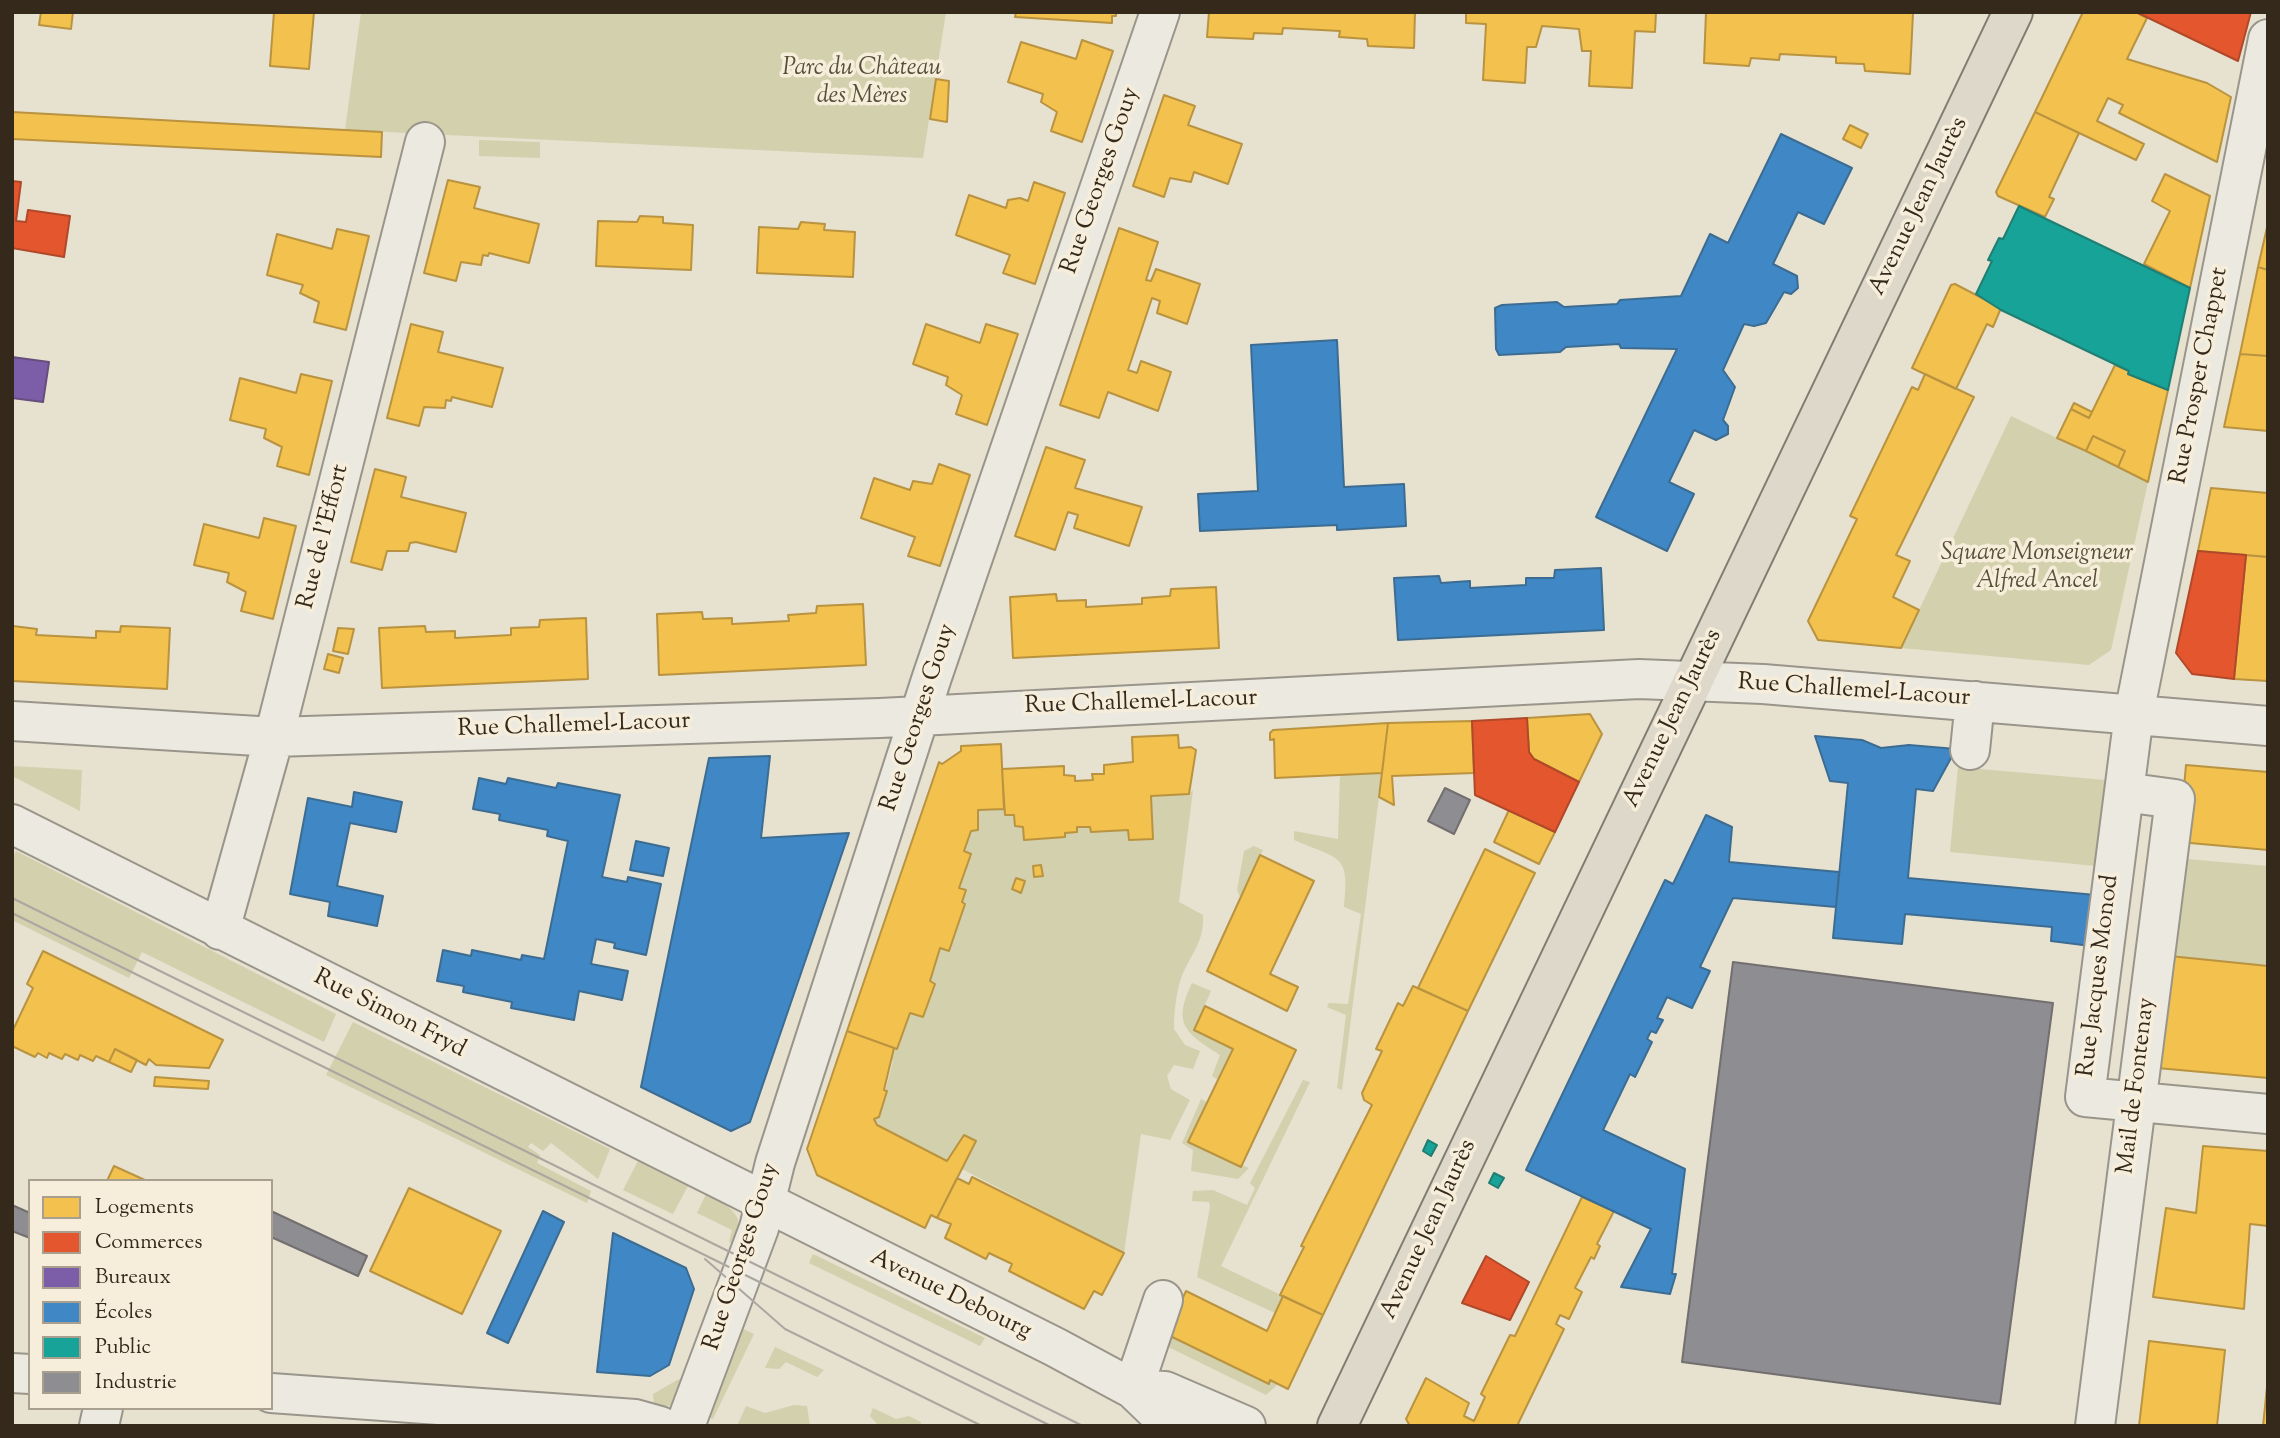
<!DOCTYPE html>
<html>
<head>
<meta charset="utf-8">
<style>
	body { margin:0 }
	#map { position:relative; width:2280px; height:1438px; overflow:hidden; background:#e7e1d0; font-family:"Sorts Mill Goudy",serif }
	canvas { display:block }
	.frame { position:absolute; inset:0; border:14px solid #35291c; pointer-events:none }
	.legend { position:absolute; left:28px; top:1179px; width:245px; height:231px; box-sizing:border-box; background:#f6eeda; border:2px solid #a99f8e; margin:0; padding:9px 12px; list-style:none; font-size:21px; color:#35291c }
	.legend li { display:flex; align-items:center; gap:14px; height:35px }
	.legend b { width:35px; border:2px solid #a99f8e }
</style>
</head>
<body>
<div id="map">
<canvas width="2280" height="1438"></canvas>
<div class="frame"></div>
<ul class="legend">
<li><b style="height:19px;background:#f2c14e"></b>Logements</li>
<li><b style="height:19px;background:#e4572e"></b>Commerces</li>
<li><b style="height:19px;background:#7b5ea7"></b>Bureaux</li>
<li><b style="height:19px;background:#3f88c5"></b>Écoles</li>
<li><b style="height:19px;background:#17a398"></b>Public</li>
<li><b style="height:19px;background:#8d8d92"></b>Industrie</li>
</ul>
</div>
<script>
const context = document.querySelector('canvas').getContext('2d');
context.lineJoin = 'round';
function paint(path, color) { context.fillStyle = color; context.fill(path, 'evenodd'); }
function strokePath(path, color, width, dash) { context.strokeStyle = color; context.lineWidth = width; context.lineCap = dash ? 'butt' : 'round'; context.setLineDash(dash || []); context.stroke(path); }
function write(font, color, halo, rows, align = 'center') {
  context.font = font + ' "Sorts Mill Goudy",serif'; context.lineWidth = 7; context.setLineDash([]); context.textBaseline = 'middle'; context.strokeStyle = halo; context.fillStyle = color; for (const [text, x, y, turn = 0] of rows) {
    context.save(); context.translate(x, y); context.rotate((+turn || 0) * Math.PI / 180); context.textAlign = isNaN(turn) ? turn : align; if (halo) context.strokeText(text, 0, 0); context.fillText(text, 0, 0); context.restore();
  }
}
paint(new Path2D(`
	M 361,12 L 946,12 L 923,158 L 345,130 Z
	M 479,140 L 540,142 L 540,158 L 479,156 Z
	M 2011,416 L 2148,482 L 2111,650 L 2089,665 L 1901,648 Z
	M 12,766 L 82,770 L 80,811 L 12,776 Z
	M 1958,767 L 2105,780 L 2096,866 L 1950,852 Z
	M 1382,773 L 1342,1090 L 1337,1088 L 1346,1015 L 1327,1007 L 1329,1003 L 1348,1004 L 1361,914 L 1344,907 C 1350,853 1340,860 1294,840 L 1294,831 L 1338,839 L 1340,775 Z
	M 1193,790 L 1179,902 L 1203,915 C 1205,941 1190,955 1181,978 C 1176,994 1174,1012 1174,1029 L 1185,1045 L 1200,1051 L 1193,1069 L 1174,1065 L 1167,1076 L 1171,1089 L 1190,1100 L 1170,1140 L 1141,1134 L 1124,1253 L 962,1169 L 955,1152 L 947,1161 L 877,1125 L 874,1119 L 879,1116 L 893,1061 L 890,1059 L 910,1013 L 923,1017 L 935,984 L 930,981 L 940,948 L 949,951 L 965,904 L 962,902 L 966,890 L 959,888 L 971,855 L 964,851 L 971,831 L 978,830 L 978,810 L 1004,809 L 1005,815 L 1014,815 L 1023,827 L 1024,840 L 1065,837 L 1065,833 L 1077,832 L 1077,827 L 1090,827 L 1091,832 L 1128,830 L 1129,840 L 1152,839 L 1151,796 L 1189,794 Z
	M 1254,846 L 1263,850 L 1240,897 L 1237,890 L 1244,851 Z
	M 16,851 L 336,1014 L 324,1042 L 142,952 L 129,978 L 12,920 L 12,860 Z
	M 2175,858 L 2268,866 L 2268,966 L 2160,955 Z
	M 1192,983 L 1211,991 L 1194,1030 L 1233,1049 L 1218,1080 L 1212,1076 L 1220,1055 C 1185,1033 1172,1024 1192,983 Z
	M 353,1022 L 610,1149 L 598,1179 L 551,1143 L 543,1151 L 531,1143 L 528,1147 L 540,1155 L 537,1163 L 591,1191 L 587,1203 L 326,1075 Z
	M 1303,1080 L 1310,1082 L 1221,1266 L 1283,1296 L 1275,1313 L 1197,1277 L 1210,1207 L 1209,1202 L 1192,1201 L 1193,1191 L 1213,1190 L 1247,1205 L 1255,1188 L 1250,1183 Z
	M 1201,1099 L 1207,1102 L 1189,1142 L 1249,1168 L 1238,1179 L 1191,1171 L 1193,1150 L 1182,1143 Z
	M 638,1161 L 688,1186 L 673,1214 L 623,1190 Z
	M 706,1194 C 733,1208 744,1214 739,1247 L 729,1242 L 732,1230 L 697,1213 Z
	M 813,1254 L 985,1338 L 980,1346 L 809,1263 Z
	M 735,1325 L 754,1334 L 713,1419 L 705,1416 Z
	M 1166,1334 L 1268,1384 L 1270,1380 L 1278,1384 L 1266,1395 L 1152,1339 Z
	M 775,1347 L 824,1370 L 817,1377 L 786,1362 L 779,1369 L 765,1368 Z
	M 679,1379 L 687,1387 C 677,1401 672,1409 654,1408 L 653,1394 Z
	M 794,1405 L 807,1406 L 810,1426 L 737,1426 L 746,1406 L 765,1413 Z
	M 873,1408 L 896,1419 L 909,1416 L 921,1422 L 920,1426 L 879,1426 L 870,1416 Z`), '#d2d0ad');
const homes = new Path2D(`
	M 41,12 L 73,12 L 71,29 L 39,25 Z
	M 274,12 L 314,12 L 309,69 L 270,66 Z
	M 1016,12 L 1116,12 L 1116,16 L 1112,16 L 1112,23 L 1015,17 Z
	M 1209,12 L 1415,12 L 1414,48 L 1368,46 L 1367,39 L 1339,37 L 1340,31 L 1283,28 L 1282,34 L 1254,33 L 1253,39 L 1207,37 Z
	M 1466,12 L 1656,12 L 1655,32 L 1635,31 L 1632,88 L 1589,86 L 1591,51 L 1582,51 L 1579,29 L 1542,26 L 1536,47 L 1527,47 L 1525,83 L 1483,80 L 1486,24 L 1466,23 Z
	M 1706,12 L 1913,13 L 1910,74 L 1865,71 L 1864,64 L 1836,63 L 1836,57 L 1780,54 L 1779,60 L 1751,58 L 1749,66 L 1704,63 Z
	M 2083,12 L 2136,12 L 2147,18 L 2127,59 L 2207,83 L 2231,97 L 2217,162 L 2119,113 L 2123,105 L 2108,98 L 2097,121 L 2144,144 L 2136,160 L 2035,112 Z
	M 1082,40 L 1113,51 L 1082,142 L 1051,131 L 1057,112 L 1041,102 L 1043,94 L 1008,82 L 1021,42 L 1076,59 Z
	M 936,79 L 949,81 L 947,122 L 930,119 Z
	M 1164,95 L 1195,106 L 1188,125 L 1242,144 L 1228,184 L 1194,172 L 1191,182 L 1170,178 L 1164,197 L 1133,186 Z
	M 12,112 L 382,132 L 381,157 L 12,139 Z
	M 2035,112 L 2079,133 L 2049,197 L 2054,199 L 2045,217 L 1998,196 L 1996,192 Z
	M 1850,125 L 1868,134 L 1861,148 L 1843,139 Z
	M 2165,174 L 2210,196 L 2190,288 L 2144,264 L 2170,211 L 2152,201 Z
	M 448,180 L 480,187 L 474,208 L 539,224 L 529,263 L 489,253 L 488,256 L 483,255 L 481,265 L 461,262 L 456,281 L 424,273 Z
	M 1034,182 L 1065,193 L 1035,284 L 1003,273 L 1010,255 L 956,235 L 969,195 L 1006,208 L 1008,200 L 1020,198 L 1028,201 Z
	M 640,216 L 663,217 L 663,223 L 693,225 L 691,270 L 596,266 L 598,221 L 637,222 Z
	M 801,222 L 825,224 L 824,230 L 855,232 L 853,277 L 757,273 L 759,227 L 798,229 Z
	M 2268,223 L 2268,270 L 2258,267 Z
	M 1119,228 L 1158,242 L 1146,280 L 1151,281 L 1156,269 L 1200,284 L 1187,324 L 1157,313 L 1160,301 L 1152,298 L 1128,370 L 1137,373 L 1141,361 L 1171,372 L 1158,411 L 1108,392 L 1099,418 L 1060,405 Z
	M 337,229 L 369,236 L 346,330 L 314,322 L 319,302 L 300,293 L 303,285 L 267,275 L 277,234 L 332,249 Z
	M 2258,267 L 2268,270 L 2268,356 L 2240,354 Z
	M 1955,284 L 2001,308 L 1993,327 L 1987,324 L 1956,389 L 1912,368 L 1951,285 Z
	M 411,324 L 443,332 L 438,352 L 503,368 L 492,407 L 452,397 L 451,401 L 446,400 L 445,408 L 424,407 L 419,426 L 387,418 Z
	M 926,324 L 980,343 L 986,324 L 1018,334 L 987,425 L 956,414 L 962,395 L 946,385 L 948,377 L 913,364 Z
	M 2240,354 L 2268,356 L 2268,431 L 2224,427 Z
	M 2115,365 L 2129,371 L 2128,374 L 2168,390 L 2148,482 L 2118,467 L 2125,451 L 2093,436 L 2086,451 L 2057,438 L 2071,409 L 2089,418 Z
	M 301,374 L 332,381 L 309,475 L 277,466 L 282,447 L 264,438 L 266,429 L 230,420 L 240,378 L 296,393 Z
	M 1925,374 L 1974,397 L 1896,555 L 1910,561 L 1893,597 L 1919,610 L 1901,648 L 1818,640 L 1808,621 L 1857,519 L 1850,516 L 1912,387 L 1918,390 Z
	M 2074,403 L 2092,412 L 2089,418 L 2071,409 Z
	M 2093,436 L 2125,451 L 2118,467 L 2086,451 Z
	M 1046,447 L 1085,460 L 1075,488 L 1142,507 L 1129,546 L 1074,528 L 1078,515 L 1068,512 L 1055,550 L 1015,536 Z
	M 939,464 L 970,475 L 940,566 L 908,556 L 915,537 L 861,518 L 874,478 L 910,490 L 913,481 L 932,484 Z
	M 375,469 L 406,477 L 401,497 L 466,513 L 456,552 L 416,542 L 410,543 L 408,551 L 387,551 L 382,570 L 351,562 Z
	M 2211,488 L 2268,493 L 2268,557 L 2198,551 Z
	M 264,518 L 296,526 L 273,619 L 241,611 L 246,592 L 227,582 L 229,573 L 194,565 L 204,524 L 259,538 Z
	M 2246,555 L 2268,557 L 2268,681 L 2234,679 Z
	M 1216,587 L 1219,648 L 1013,658 L 1010,597 L 1056,594 L 1057,601 L 1086,600 L 1086,607 L 1142,604 L 1142,598 L 1170,596 L 1171,589 Z
	M 863,604 L 866,665 L 659,675 L 657,614 L 702,612 L 703,619 L 732,618 L 732,624 L 789,621 L 788,615 L 816,613 L 817,606 Z
	M 586,618 L 588,679 L 382,688 L 379,628 L 425,626 L 426,632 L 455,631 L 455,638 L 511,635 L 511,628 L 539,627 L 540,620 Z
	M 12,620 L 13,626 L 37,629 L 36,635 L 96,638 L 96,631 L 120,632 L 121,626 L 170,628 L 167,689 L 12,681 Z
	M 338,628 L 354,629 L 348,654 L 333,651 Z
	M 328,654 L 343,658 L 339,673 L 324,669 Z
	M 1590,714 L 1602,734 L 1579,782 L 1534,759 L 1529,752 L 1527,718 Z
	M 1472,721 L 1474,773 L 1392,776 L 1394,805 L 1379,797 L 1388,723 Z
	M 1388,723 L 1382,773 L 1275,778 L 1274,739 L 1270,740 L 1270,733 L 1273,730 Z
	M 1178,735 L 1179,748 L 1191,747 L 1196,750 L 1189,794 L 1151,796 L 1153,839 L 1129,840 L 1128,830 L 1091,832 L 1090,827 L 1077,827 L 1077,832 L 1065,833 L 1065,837 L 1024,840 L 1023,827 L 1015,826 L 1014,815 L 1005,815 L 1002,769 L 1064,766 L 1064,775 L 1075,776 L 1075,781 L 1093,780 L 1092,774 L 1104,774 L 1104,765 L 1133,762 L 1132,737 Z
	M 1001,744 L 1004,809 L 978,810 L 978,830 L 971,831 L 964,851 L 971,854 L 959,888 L 966,890 L 962,902 L 965,904 L 949,951 L 940,948 L 930,981 L 935,984 L 923,1017 L 910,1013 L 897,1049 L 847,1031 L 939,762 L 942,764 L 961,751 L 961,746 Z
	M 2186,765 L 2268,772 L 2268,850 L 2179,842 Z
	M 1509,810 L 1555,832 L 1539,864 L 1494,842 Z
	M 1485,849 L 1535,873 L 1468,1011 L 1418,988 Z
	M 1260,855 L 1314,881 L 1270,974 L 1298,987 L 1287,1011 L 1207,971 Z
	M 1041,865 L 1043,876 L 1034,877 L 1033,866 Z
	M 1016,878 L 1025,881 L 1021,893 L 1012,889 Z
	M 43,951 L 223,1040 L 209,1068 L 156,1065 L 149,1059 L 146,1065 L 115,1049 L 109,1062 L 96,1056 L 93,1061 L 80,1055 L 78,1060 L 65,1054 L 62,1059 L 49,1053 L 47,1058 L 38,1053 L 35,1057 L 12,1046 L 12,1032 L 33,988 L 27,984 Z
	M 2160,955 L 2268,966 L 2268,1078 L 2146,1067 Z
	M 1413,986 L 1468,1011 L 1323,1315 L 1280,1295 L 1304,1247 L 1301,1246 L 1372,1105 L 1364,1100 L 1362,1093 L 1382,1051 L 1376,1049 L 1398,1003 L 1403,1006 Z
	M 1205,1006 L 1296,1050 L 1241,1167 L 1188,1142 L 1233,1049 L 1194,1030 Z
	M 847,1031 L 894,1048 L 884,1090 L 887,1091 L 879,1117 L 874,1119 L 877,1125 L 947,1161 L 964,1135 L 976,1141 L 937,1218 L 931,1215 L 925,1228 L 817,1175 L 807,1149 Z
	M 115,1049 L 137,1060 L 131,1072 L 109,1062 Z
	M 155,1077 L 209,1081 L 208,1089 L 154,1086 Z
	M 2203,1146 L 2268,1151 L 2268,1226 L 2250,1224 L 2244,1309 L 2153,1297 L 2166,1208 L 2196,1213 Z
	M 114,1166 L 147,1181 L 107,1181 Z
	M 972,1177 L 1124,1253 L 1102,1295 L 1094,1291 L 1084,1309 L 1009,1271 L 1012,1264 L 989,1253 L 986,1259 L 945,1238 L 951,1224 L 937,1218 L 957,1178 L 969,1184 Z
	M 409,1188 L 501,1231 L 462,1314 L 370,1271 Z
	M 1582,1197 L 1614,1211 L 1597,1244 L 1600,1246 L 1594,1259 L 1591,1257 L 1575,1288 L 1582,1292 L 1569,1319 L 1560,1315 L 1556,1324 L 1564,1329 L 1517,1426 L 1410,1426 L 1406,1419 L 1426,1378 L 1469,1403 L 1464,1416 L 1474,1421 L 1485,1397 L 1481,1394 L 1510,1335 L 1515,1336 Z
	M 1186,1291 L 1267,1331 L 1283,1296 L 1323,1315 L 1288,1389 L 1270,1380 L 1269,1384 L 1166,1334 Z
	M 2149,1341 L 2225,1350 L 2217,1426 L 2139,1426 Z
	M 2268,1377 L 2268,1426 L 2263,1426 Z`);
paint(homes, '#f2c14e');
strokePath(homes, '#b9933f', 2);
const shops = new Path2D(`
	M 2136,12 L 2251,12 L 2238,61 Z
	M 12,181 L 21,182 L 16,221 L 26,222 L 28,210 L 70,216 L 64,257 L 12,248 Z
	M 2198,551 L 2246,555 L 2234,679 L 2192,674 L 2176,653 Z
	M 1527,718 L 1529,752 L 1534,759 L 1579,782 L 1555,832 L 1475,795 L 1472,721 Z
	M 1486,1256 L 1529,1282 L 1510,1320 L 1462,1303 Z`);
paint(shops, '#e4572e');
strokePath(shops, '#b04929', 2);
const offices = new Path2D(`
	M 12,357 L 49,362 L 43,402 L 12,398 Z`);
paint(offices, '#7b5ea7');
strokePath(offices, '#664e7d', 2);
const schools = new Path2D(`
	M 1781,134 L 1852,168 L 1824,224 L 1798,212 L 1773,264 L 1797,276 L 1798,288 L 1791,294 L 1784,292 L 1766,323 L 1754,326 L 1744,324 L 1723,370 L 1735,387 L 1723,420 L 1728,426 L 1728,434 L 1716,440 L 1694,430 L 1669,482 L 1694,494 L 1667,551 L 1596,517 L 1677,349 L 1621,348 L 1619,344 L 1566,347 L 1560,352 L 1499,355 L 1496,349 L 1495,308 L 1502,305 L 1557,302 L 1564,307 L 1617,304 L 1620,300 L 1681,296 L 1710,234 L 1728,243 Z
	M 1337,340 L 1344,487 L 1404,484 L 1406,526 L 1337,530 L 1337,525 L 1200,531 L 1198,494 L 1258,491 L 1251,345 Z
	M 1601,568 L 1604,630 L 1398,640 L 1394,578 L 1439,576 L 1441,583 L 1470,581 L 1470,588 L 1526,585 L 1526,578 L 1554,578 L 1555,570 Z
	M 1815,736 L 1862,740 L 1881,748 L 1909,745 L 1956,749 L 1933,791 L 1916,789 L 1908,878 L 2096,895 L 2091,946 L 2051,941 L 2052,927 L 1905,914 L 1902,944 L 1833,938 L 1848,783 L 1830,781 Z
	M 770,756 L 761,838 L 849,833 L 750,1122 L 731,1131 L 641,1087 L 709,758 Z
	M 479,778 L 506,784 L 508,778 L 556,788 L 558,783 L 620,795 L 602,877 L 627,882 L 628,877 L 661,884 L 646,955 L 614,948 L 615,943 L 596,939 L 591,964 L 628,971 L 622,1000 L 579,991 L 574,1020 L 511,1008 L 512,1002 L 463,992 L 464,986 L 437,981 L 443,950 L 471,956 L 472,950 L 521,960 L 522,955 L 544,959 L 568,841 L 547,836 L 548,830 L 499,820 L 500,814 L 473,809 Z
	M 354,792 L 402,802 L 396,832 L 350,823 L 337,886 L 383,896 L 377,926 L 328,916 L 330,902 L 290,894 L 308,798 L 352,807 Z
	M 1706,815 L 1732,827 L 1729,862 L 1839,872 L 1836,907 L 1733,898 L 1700,967 L 1710,971 L 1692,1008 L 1667,997 L 1657,1018 L 1663,1020 L 1656,1033 L 1651,1031 L 1647,1039 L 1652,1042 L 1635,1077 L 1630,1074 L 1603,1130 L 1685,1169 L 1672,1274 L 1676,1274 L 1670,1294 L 1621,1287 L 1651,1229 L 1526,1170 L 1665,880 L 1673,884 Z
	M 636,841 L 669,848 L 663,876 L 630,870 Z
	M 543,1211 L 564,1222 L 508,1343 L 487,1333 Z
	M 613,1233 L 686,1268 L 694,1289 L 669,1365 L 650,1376 L 597,1372 Z`);
paint(schools, '#3f88c5');
strokePath(schools, '#3c6c92', 2);
const public = new Path2D(`
	M 2019,206 L 2190,288 L 2168,390 L 2128,374 L 2129,371 L 2001,310 L 1976,294 L 1992,261 L 1988,260 L 1999,238 L 2003,239 Z
	M 1428,1140 L 1437,1145 L 1431,1156 L 1423,1151 Z
	M 1494,1173 L 1504,1178 L 1498,1188 L 1489,1183 Z`);
paint(public, '#17a398');
strokePath(public, '#207e73', 2);
const industry = new Path2D(`
	M 1445,788 L 1470,800 L 1454,834 L 1428,821 Z
	M 1733,962 L 2053,1003 L 2000,1404 L 1682,1362 Z
	M 12,1205 L 30,1213 L 30,1238 L 12,1231 Z
	M 271,1211 L 367,1256 L 358,1276 L 271,1237 Z`);
paint(industry, '#8d8d92');
strokePath(industry, '#736f6f', 2);
const minor = new Path2D(`
	M 2268,39 L 2134,714 L 2085,1097 L 2268,1114
	M 12,721 L 274,737 L 880,718 L 1639,679 L 1763,684 L 2268,726
	M 1970,750 L 1975,701
	M 12,824 L 1055,1347 L 1133,1389 L 1161,1416 L 1180,1426
	M 220,930 L 274,737 L 425,142
	M 12,1373 L 30,1374
	M 1133,1389 L 1163,1300
	M 1145,1390 L 1165,1391 L 1246,1426
	M 271,1393 L 635,1419 L 660,1426
	M 99,1426 L 103,1408
	M 685,1426 L 759,1228 L 775,1163 L 932,677 L 1160,12
	M 2095,1426 L 2175,799 L 2124,792`);
const major = new Path2D(`
	M 1337,1426 L 2013,12`);
strokePath(minor, '#99958a', 42);
strokePath(major, '#817c71', 42);
strokePath(minor, '#ece9e0', 38);
strokePath(major, '#ded8cb', 38);
strokePath(new Path2D(`
	M 12,898 L 1083,1426
	M 12,913 L 1051,1426
	M 705,1259 L 785,1329 L 982,1426`), '#aba7a0', 2);
write('italic 24px', '#584f39', '#f6eeda', [
	["Parc du Château",862,70],
	["des Mères",862,98],
	["Square Monseigneur",2037,555],
	["Alfred Ancel",2037,583]
]);
write('24px', '#35291c', '#f6eeda', [
	["Rue Georges Gouy",1102,181,-71],
	["Avenue Jean Jaurès",1920,207,-64],
	["Rue Prosper Chappet",2201,376,-79],
	["Rue de l'Effort",325,537,-76],
	["Rue Challemel-Lacour",1854,692,4],
	["Rue Challemel-Lacour",1141,704,-2],
	["Rue Georges Gouy",920,718,-72],
	["Avenue Jean Jaurès",1674,719,-64],
	["Rue Challemel-Lacour",574,727,-2],
	["Rue Jacques Monod",2100,976,-83],
	["Rue Simon Fryd",389,1015,27],
	["Mail de Fontenay",2138,1086,-83],
	["Avenue Jean Jaurès",1430,1230,-65],
	["Rue Georges Gouy",743,1257,-72],
	["Avenue Debourg",950,1296,26]
]);
</script>
</body>
</html>
